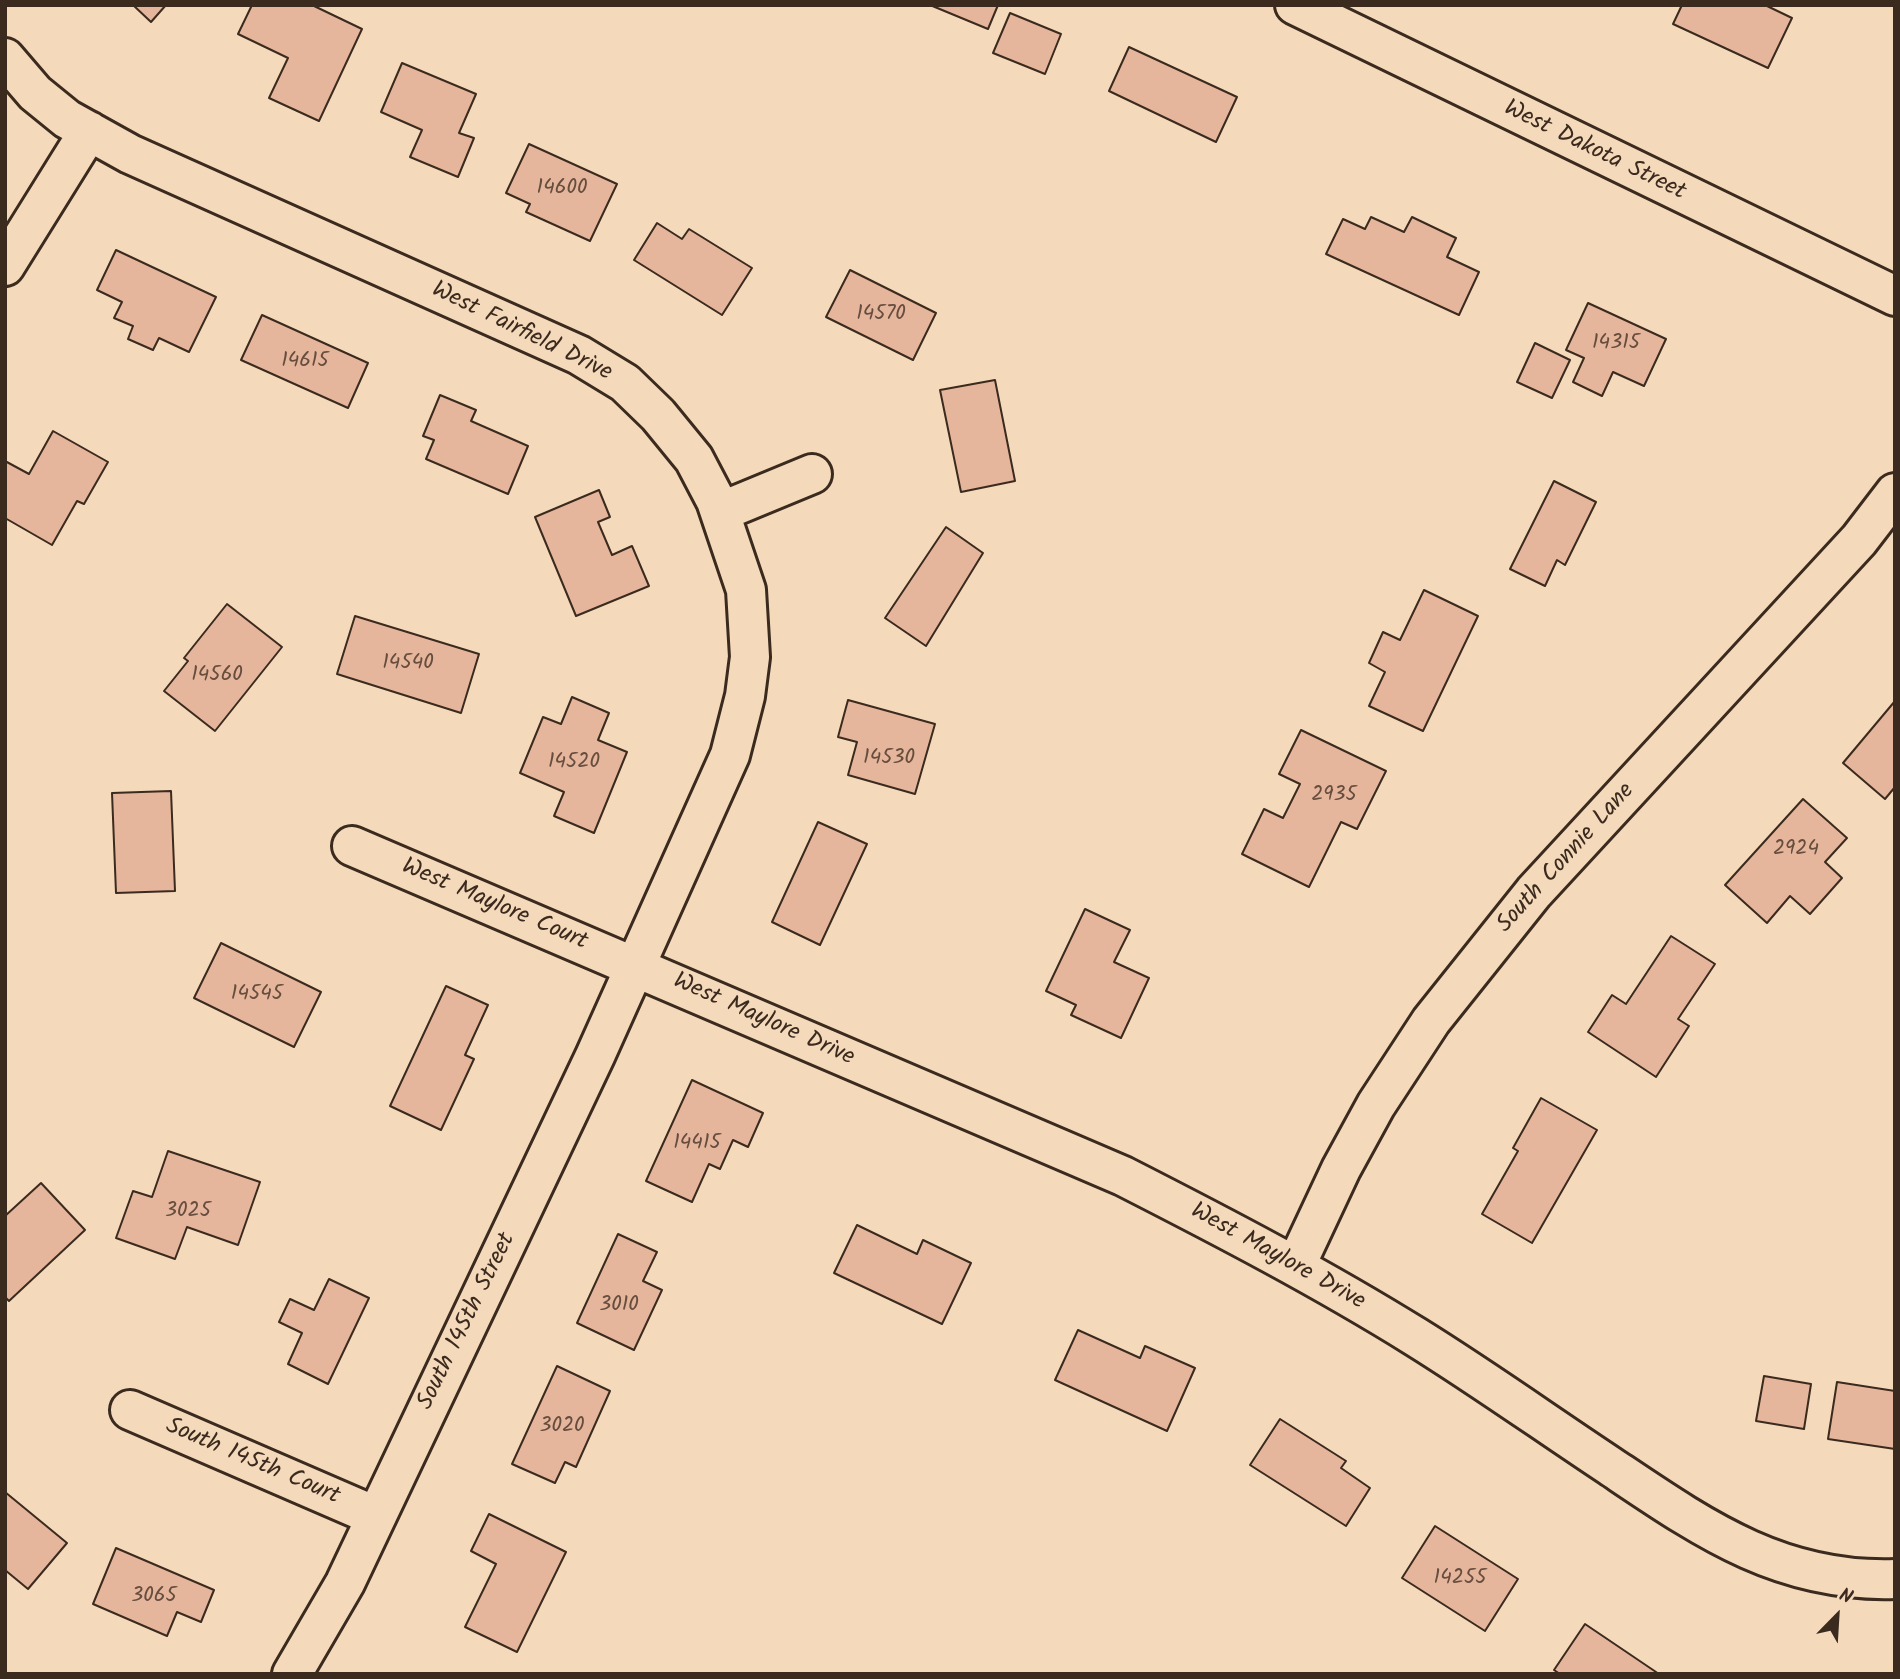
<!DOCTYPE html>
<html>
<head>
<meta charset="utf-8">
<style>
	body { margin:0 }
	#map { position:relative; width:1900px; height:1679px; overflow:hidden; background:#f4d9bb; font-family:Kalam,sans-serif }
	canvas { display:block }
	.frame { position:absolute; inset:0; border:7px solid #3b2a1e; pointer-events:none }
	.north { position:absolute; left:1802px; top:1581px; width:70px; height:70px; -webkit-text-stroke:5px #f4d9bb; paint-order:stroke; rotate:24deg; font-size:19px; font-weight:700; line-height:28px; text-align:center; color:#3b2a1e }
	.north::after { content:''; display:block; margin:auto; width:24px; height:32px; background:#3b2a1e; clip-path:polygon(50% 0,100% 100%,50% 72%,0 100%) }
</style>
</head>
<body>
<div id="map">
<canvas width="1900" height="1679"></canvas>
<div class="frame"></div>
<div class="north">N</div>
</div>
<script>
const context = document.querySelector('canvas').getContext('2d');
context.lineJoin = 'round';
function paint(path, color) { context.fillStyle = color; context.fill(path, 'evenodd'); }
function strokePath(path, color, width, dash) { context.strokeStyle = color; context.lineWidth = width; context.lineCap = dash ? 'butt' : 'round'; context.setLineDash(dash || []); context.stroke(path); }
function write(font, color, halo, rows, align = 'center') {
  context.font = font + ' Kalam,sans-serif'; context.lineWidth = 5; context.setLineDash([]); context.textBaseline = 'middle'; context.strokeStyle = halo; context.fillStyle = color; for (const [text, x, y, turn = 0] of rows) {
    context.save(); context.translate(x, y); context.rotate((+turn || 0) * Math.PI / 180); context.textAlign = isNaN(turn) ? turn : align; if (halo) context.strokeText(text, 0, 0); context.fillText(text, 0, 0); context.restore();
  }
}
const building = new Path2D(`
	M 133,5 L 166,5 L 151,22 Z
	M 252,5 L 312,5 L 362,29 L 319,121 L 269,98 L 288,58 L 238,34 Z
	M 930,5 L 998,5 L 988,29 Z
	M 1682,5 L 1765,5 L 1792,18 L 1768,68 L 1673,24 Z
	M 1010,13 L 1061,34 L 1045,74 L 993,53 Z
	M 1129,47 L 1237,97 L 1216,142 L 1109,91 Z
	M 402,63 L 476,94 L 459,133 L 474,138 L 458,177 L 410,157 L 422,130 L 381,112 Z
	M 529,144 L 617,184 L 590,241 L 526,212 L 530,204 L 506,193 Z
	M 1371,217 L 1404,232 L 1412,217 L 1456,238 L 1447,257 L 1479,272 L 1459,315 L 1326,254 L 1343,219 L 1365,229 Z
	M 657,223 L 682,239 L 689,229 L 752,268 L 722,315 L 634,260 Z
	M 116,250 L 216,297 L 189,352 L 159,338 L 153,350 L 128,339 L 133,326 L 114,318 L 122,302 L 97,290 Z
	M 850,270 L 936,313 L 913,360 L 826,317 Z
	M 1588,303 L 1666,339 L 1644,386 L 1613,372 L 1602,396 L 1573,382 L 1584,358 L 1566,350 Z
	M 262,315 L 368,363 L 348,408 L 241,360 Z
	M 1535,343 L 1570,360 L 1552,398 L 1517,382 Z
	M 995,380 L 1015,481 L 961,492 L 940,390 Z
	M 440,395 L 476,410 L 471,421 L 528,446 L 508,494 L 426,459 L 434,440 L 423,436 Z
	M 53,431 L 108,462 L 84,504 L 77,501 L 52,545 L 5,518 L 5,461 L 29,474 Z
	M 1554,481 L 1596,502 L 1565,565 L 1557,560 L 1545,586 L 1510,569 Z
	M 599,490 L 610,517 L 598,522 L 612,555 L 632,546 L 649,586 L 576,616 L 535,517 Z
	M 946,527 L 983,553 L 926,646 L 885,618 Z
	M 1424,590 L 1478,616 L 1423,731 L 1369,706 L 1385,672 L 1369,663 L 1383,632 L 1400,640 Z
	M 227,604 L 282,647 L 215,731 L 164,691 L 188,661 L 184,658 Z
	M 355,616 L 479,654 L 461,713 L 337,674 Z
	M 572,697 L 609,713 L 598,740 L 627,752 L 594,833 L 554,816 L 564,792 L 520,773 L 543,717 L 561,724 Z
	M 848,700 L 935,724 L 915,794 L 848,775 L 857,742 L 838,737 Z
	M 1895,701 L 1895,787 L 1885,799 L 1843,763 Z
	M 1301,730 L 1386,771 L 1357,829 L 1341,822 L 1309,887 L 1242,854 L 1264,809 L 1283,818 L 1300,784 L 1279,774 Z
	M 171,791 L 175,891 L 116,893 L 112,793 Z
	M 1803,799 L 1847,838 L 1825,862 L 1842,878 L 1810,914 L 1790,896 L 1767,923 L 1725,885 Z
	M 818,822 L 867,844 L 820,945 L 772,922 Z
	M 1085,909 L 1130,930 L 1114,962 L 1149,978 L 1121,1038 L 1071,1015 L 1076,1005 L 1046,991 Z
	M 1671,936 L 1715,964 L 1678,1019 L 1689,1026 L 1656,1077 L 1588,1032 L 1612,995 L 1626,1004 Z
	M 221,943 L 321,992 L 294,1047 L 194,998 Z
	M 446,986 L 488,1005 L 465,1055 L 474,1059 L 441,1130 L 390,1106 Z
	M 692,1080 L 763,1113 L 748,1147 L 733,1140 L 720,1169 L 709,1164 L 692,1202 L 646,1181 Z
	M 1541,1098 L 1597,1130 L 1532,1243 L 1482,1214 L 1518,1151 L 1513,1148 Z
	M 168,1151 L 260,1182 L 238,1245 L 187,1227 L 175,1259 L 116,1238 L 133,1191 L 152,1197 Z
	M 41,1183 L 85,1230 L 9,1301 L 5,1297 L 5,1216 Z
	M 857,1225 L 917,1254 L 923,1240 L 971,1263 L 942,1324 L 834,1273 Z
	M 618,1234 L 657,1252 L 643,1281 L 662,1290 L 634,1350 L 577,1323 Z
	M 329,1279 L 369,1298 L 328,1384 L 288,1364 L 302,1333 L 279,1322 L 290,1299 L 314,1310 Z
	M 1078,1330 L 1140,1358 L 1145,1346 L 1195,1368 L 1167,1431 L 1055,1380 Z
	M 557,1366 L 610,1391 L 576,1467 L 565,1462 L 555,1483 L 512,1464 Z
	M 1764,1376 L 1811,1384 L 1804,1429 L 1756,1421 Z
	M 1837,1382 L 1895,1391 L 1895,1449 L 1828,1439 Z
	M 1280,1419 L 1346,1461 L 1341,1468 L 1370,1488 L 1346,1526 L 1250,1465 Z
	M 5,1492 L 67,1543 L 28,1589 L 5,1570 Z
	M 489,1514 L 566,1552 L 517,1652 L 465,1627 L 496,1564 L 471,1551 Z
	M 1435,1526 L 1518,1579 L 1485,1631 L 1402,1578 Z
	M 116,1548 L 214,1590 L 201,1622 L 177,1612 L 167,1636 L 93,1604 Z
	M 1585,1624 L 1659,1674 L 1560,1674 L 1554,1670 Z`);
paint(building, '#e5b59c');
strokePath(building, '#3b2a1e', 2);
const street = new Path2D(`
	M 1295,5 L 1895,296
	M 5,58 L 35,93 L 67,119 L 130,154 L 579,355 L 625,383 L 658,415 L 694,459 L 716,501 L 746,590 L 750,657 L 745,696 L 730,755 L 595,1056 L 345,1583 L 292,1674
	M 5,266 L 89,131
	M 720,512 L 812,474
	M 352,846 L 1123,1176 C 1223,1227 1321,1278 1416,1337 C 1482,1378 1545,1423 1610,1466 C 1701,1527 1779,1583 1895,1579
	M 1296,1265 L 1341,1169 L 1376,1105 L 1431,1021 L 1534,892 L 1859,540 L 1895,493
	M 130,1410 L 375,1516`);
strokePath(street, '#3b2a1e', 44);
strokePath(street, '#f4d9bb', 38);
write('21px', '#664d3e', null, [
	["14600",562,189],
	["14570",881,315],
	["14315",1616,344],
	["14615",305,362],
	["14540",408,664],
	["14560",217,676],
	["14530",889,759],
	["14520",574,763],
	["2935",1334,796],
	["2924",1796,850],
	["14545",257,995],
	["14415",697,1144],
	["3025",188,1212],
	["3010",619,1306],
	["3020",562,1427],
	["14255",1460,1579],
	["3065",154,1597]
]);
write('24px', '#3b2a1e', '#f4d9bb', [
	["West Dakota Street",1594,152,26],
	["West Fairfield Drive",521,333,26],
	["South Connie Lane",1567,859,-48],
	["West Maylore Court",494,906,23],
	["West Maylore Drive",763,1021,24],
	["West Maylore Drive",1277,1258,29],
	["South 145th Street",468,1322,-64],
	["South 145th Court",252,1463,23]
]);
</script>
</body>
</html>
